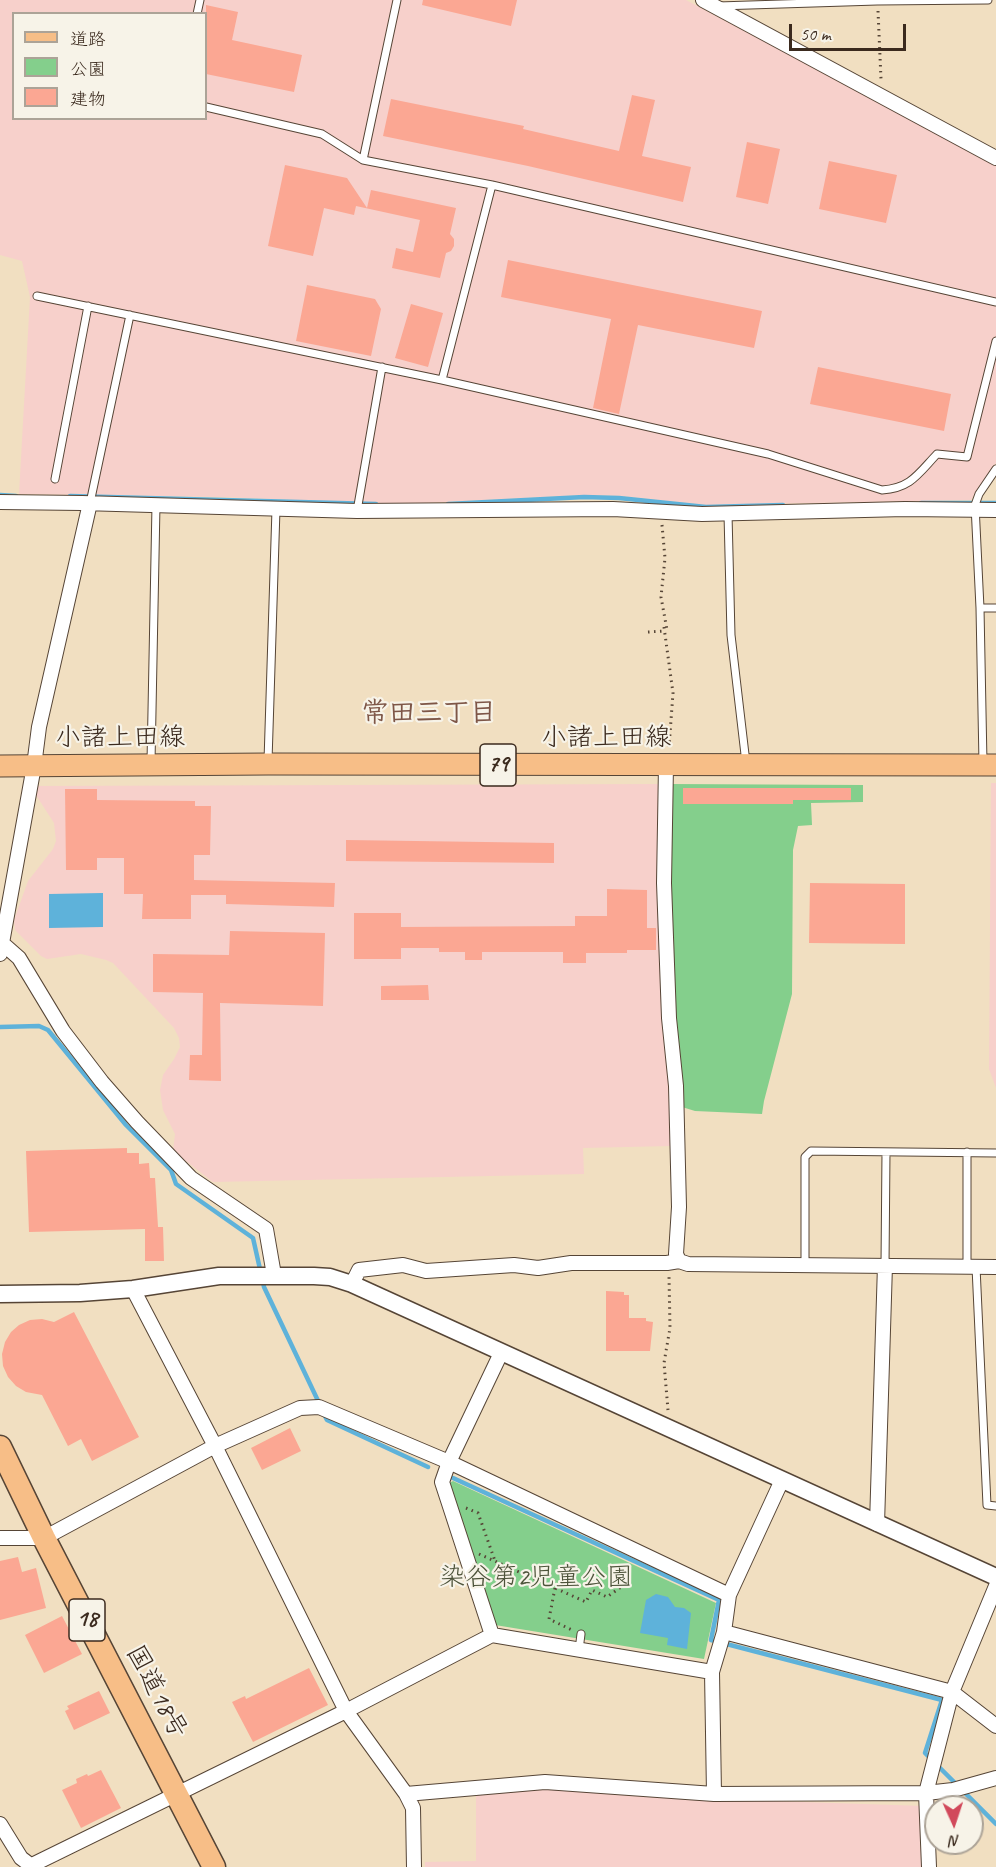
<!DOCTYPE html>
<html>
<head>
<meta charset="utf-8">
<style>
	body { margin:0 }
	#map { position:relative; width:996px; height:1867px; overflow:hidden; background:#f1dfc1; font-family:Caveat,"Klee One",sans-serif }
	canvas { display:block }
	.legend { position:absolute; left:12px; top:12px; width:195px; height:108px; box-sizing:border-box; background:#f7f3e8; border:2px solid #aca397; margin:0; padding:8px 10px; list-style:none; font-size:18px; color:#3b2a1e }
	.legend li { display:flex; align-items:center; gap:12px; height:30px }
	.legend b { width:30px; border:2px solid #aca397 }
	.north { position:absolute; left:924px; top:1795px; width:60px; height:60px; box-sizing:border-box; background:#f7f3e8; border:2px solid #aca397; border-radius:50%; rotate:177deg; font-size:16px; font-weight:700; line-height:24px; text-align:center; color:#3b2a1e }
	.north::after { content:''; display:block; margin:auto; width:21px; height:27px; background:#d1495b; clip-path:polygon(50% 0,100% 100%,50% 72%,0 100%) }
	.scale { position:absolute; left:789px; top:24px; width:117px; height:27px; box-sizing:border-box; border:3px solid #3b2a1e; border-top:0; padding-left:8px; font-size:18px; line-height:21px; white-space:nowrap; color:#3b2a1e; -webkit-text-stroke:4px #f7f3e8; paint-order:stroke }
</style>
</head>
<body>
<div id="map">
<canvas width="996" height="1867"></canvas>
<ul class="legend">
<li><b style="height:8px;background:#f7be87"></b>道路</li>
<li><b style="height:16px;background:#84cf8c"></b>公園</li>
<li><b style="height:16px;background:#fba793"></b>建物</li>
</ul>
<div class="north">N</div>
<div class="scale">50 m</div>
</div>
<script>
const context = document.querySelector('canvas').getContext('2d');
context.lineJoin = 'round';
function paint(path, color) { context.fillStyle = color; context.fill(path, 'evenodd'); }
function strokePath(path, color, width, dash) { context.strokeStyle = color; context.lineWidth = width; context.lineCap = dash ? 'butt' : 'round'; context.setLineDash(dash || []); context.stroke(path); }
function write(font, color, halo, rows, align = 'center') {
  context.font = font + ' Caveat,"Klee One",sans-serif'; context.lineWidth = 4.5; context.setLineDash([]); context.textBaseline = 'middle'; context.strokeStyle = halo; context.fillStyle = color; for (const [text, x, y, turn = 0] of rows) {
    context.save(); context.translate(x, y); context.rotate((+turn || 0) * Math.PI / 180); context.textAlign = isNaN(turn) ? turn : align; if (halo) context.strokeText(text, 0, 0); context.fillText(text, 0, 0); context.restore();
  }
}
paint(new Path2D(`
	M 0,0 L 686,0 L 996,164 L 996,463 L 971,500 L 706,505 L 620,496 L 584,495 L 426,503 L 369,503 L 221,497 L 19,494 L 30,297 L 22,261 L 0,255 ZM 14,14 L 206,14 L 206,118 L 14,118 Z
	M 991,783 L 996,783 L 996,1088 L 989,1069 Z
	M 660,784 L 671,1146 L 583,1148 L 584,1174 L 213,1182 L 173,1151 L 175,1134 L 163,1110 L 160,1090 L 163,1075 L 174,1059 L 180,1047 L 179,1038 L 174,1028 L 113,963 L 106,960 L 81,954 L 47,959 L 41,956 L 15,930 L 14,920 L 28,881 L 53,849 L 56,841 L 54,823 L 34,792 L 35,786 Z
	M 543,1788 L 712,1799 L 924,1806 L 928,1867 L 425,1867 L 425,1862 L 476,1861 L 476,1793 Z`), '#f7d0cb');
paint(new Path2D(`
	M 670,784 L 863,785 L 863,802 L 811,803 L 812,825 L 798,826 L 793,850 L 792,994 L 764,1101 L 762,1114 L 695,1111 L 682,1107 C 673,1000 669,892 670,784 Z
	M 453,1481 L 716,1603 L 704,1659 L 495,1625 L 446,1485 Z`), '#84cf8c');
paint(new Path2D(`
	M 103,893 L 103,927 L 49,928 L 49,894 Z
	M 656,1594 L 668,1597 L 675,1607 L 684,1608 L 691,1613 L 687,1649 L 667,1645 L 668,1638 L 640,1633 L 646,1600 Z`), '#5eb2da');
strokePath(new Path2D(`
	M 0,495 L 16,496
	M 70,496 L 376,504
	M 921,503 L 996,503
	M 448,504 L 584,497 L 619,498 L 706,507 L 783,505
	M 0,1027 L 39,1026 L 48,1030 L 126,1125 L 171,1170 L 176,1184 L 253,1238 L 264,1287 L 320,1405
	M 323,1412 L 327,1420 L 428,1467
	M 453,1478 L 719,1600 L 711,1640 L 942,1700 L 925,1753 L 996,1824`), '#5eb2da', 4.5);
paint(new Path2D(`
	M 423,0 L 517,0 L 511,26 L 422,5 Z
	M 206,5 L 238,12 L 232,40 L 302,55 L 294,92 L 206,74 Z
	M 632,95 L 655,100 L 642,156 L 691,167 L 683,202 L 528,166 L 383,136 L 391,99 L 524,126 L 523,129 L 619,151 Z
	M 747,142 L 780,149 L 768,204 L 736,197 Z
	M 829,161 L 897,175 L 886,223 L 819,209 Z
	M 285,165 L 347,178 L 367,208 L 371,190 L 456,208 L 450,234 L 454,239 L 454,246 L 451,251 L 446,253 L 440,278 L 392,268 L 396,248 L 413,252 L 420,220 L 356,206 L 354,215 L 324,208 L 313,256 L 268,246 Z
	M 508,260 L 762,311 L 754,348 L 638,325 L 619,414 L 593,408 L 611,319 L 501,297 Z
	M 307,285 L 375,299 L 381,309 L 371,356 L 296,341 Z
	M 411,304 L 443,313 L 428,367 L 395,358 Z
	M 818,367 L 951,394 L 944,431 L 810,404 Z
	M 683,788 L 851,788 L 851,800 L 793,800 L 793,804 L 683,804 Z
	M 65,789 L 97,789 L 97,800 L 195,801 L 195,806 L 211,806 L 210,855 L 194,855 L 194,880 L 335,883 L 334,907 L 226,904 L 226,895 L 191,895 L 191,919 L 142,919 L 143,894 L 124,894 L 124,858 L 97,858 L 97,870 L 66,870 Z
	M 346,840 L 554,843 L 554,863 L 346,861 Z
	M 810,883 L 905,884 L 905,944 L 809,943 Z
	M 607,889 L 647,890 L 647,928 L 656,928 L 656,950 L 627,950 L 627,953 L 586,953 L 586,963 L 563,963 L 563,952 L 482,952 L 482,960 L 465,960 L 465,952 L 439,952 L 439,948 L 401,948 L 401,959 L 354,959 L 354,913 L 401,913 L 401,927 L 575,926 L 575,916 L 607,916 Z
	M 230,931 L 325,933 L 323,1006 L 220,1003 L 221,1081 L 189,1080 L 190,1055 L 202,1055 L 203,993 L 153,992 L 153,954 L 229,955 Z
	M 428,985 L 429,1000 L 381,1000 L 381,986 Z
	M 127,1148 L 127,1153 L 139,1153 L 139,1164 L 149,1163 L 150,1178 L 155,1178 L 158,1227 L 163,1227 L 164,1261 L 145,1261 L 145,1229 L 29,1232 L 26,1151 Z
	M 606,1291 L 624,1292 L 624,1295 L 629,1295 L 629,1318 L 646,1318 L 646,1321 L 653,1322 L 650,1351 L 606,1351 Z
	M 74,1312 L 139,1437 L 92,1461 L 81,1439 L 68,1446 L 42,1395 L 26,1392 L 16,1386 L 8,1377 L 3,1366 L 2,1354 L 5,1342 L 11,1332 L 19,1325 L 30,1320 L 42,1319 L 54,1322 Z
	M 290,1428 L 301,1451 L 262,1470 L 251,1448 Z
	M 18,1557 L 22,1572 L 36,1568 L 46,1608 L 0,1620 L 0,1561 Z
	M 62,1616 L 82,1654 L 44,1673 L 25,1635 Z
	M 309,1668 L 328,1705 L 253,1742 L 232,1702 L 245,1696 L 246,1699 Z
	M 99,1691 L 110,1713 L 74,1730 L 65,1711 L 69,1709 L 67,1706 Z
	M 101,1770 L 121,1808 L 81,1828 L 62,1790 L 77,1783 L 76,1779 L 87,1774 L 88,1776 Z`), '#fba793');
const service = new Path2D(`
	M 718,6 L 877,1 L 988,0
	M 197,14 L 200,0
	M 206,107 L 322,134 L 363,160 L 492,185 L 996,302
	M 363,160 L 397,0
	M 37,296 L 442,380 L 492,185
	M 442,380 L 768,454 L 882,490 C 911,488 918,474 937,454 L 967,457 L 996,341
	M 55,479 L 88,306
	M 90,503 L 130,315
	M 357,511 L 382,367
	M 728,514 L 731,635 L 746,763
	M 980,608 L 996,608
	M 268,761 L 276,509
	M 151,762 L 156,505
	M 983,763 L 980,608 L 975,505 L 979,494 L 996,469
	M 805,1265 L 805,1157 L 811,1151 L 996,1153
	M 885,1265 L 886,1152
	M 967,1266 L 967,1152
	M 976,1267 L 987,1505 L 996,1506
	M 579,1650 L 581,1634`);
const minor = new Path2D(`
	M 703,0 L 996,158
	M 0,502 L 82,503 L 357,511 L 613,509 L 702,514 L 905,509 L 996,510
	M 666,765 L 664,883 L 669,1018 L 676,1086 L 679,1207 L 676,1254 L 679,1261
	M 2,943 L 19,958 L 63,1031 L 102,1082 L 137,1122 L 191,1178 L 266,1229 L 274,1275
	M 0,954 L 34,766 L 39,727 L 90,503
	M 352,1284 L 359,1270 L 403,1265 L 426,1271 L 514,1265 L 538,1268 L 571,1263 L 667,1263 L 679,1261 L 688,1264 L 996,1267
	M 133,1289 L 215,1446 L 346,1711 L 406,1794 L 413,1808 L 414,1867
	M 877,1524 L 885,1265
	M 0,1538 L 44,1538 L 215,1446 L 300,1408 L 319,1407 L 449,1462 L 729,1595
	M 724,1632 L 952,1692 L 996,1726
	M 492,1635 L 442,1482 L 449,1462 L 501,1353
	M 406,1794 L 545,1782 L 714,1794 L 926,1793 L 953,1790 L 996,1778
	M 714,1794 L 712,1672 L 724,1632 L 729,1595 L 782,1480
	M 0,1824 L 21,1858 L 33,1867
	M 32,1865 L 346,1711 L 492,1635 L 712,1672
	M 929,1867 L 926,1793 L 952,1692 L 996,1586`);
const tertiary = new Path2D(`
	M 0,1294 L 80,1293 L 133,1289 L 219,1276 L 314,1276 L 330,1277 L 352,1284 L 996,1577`);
const primary = new Path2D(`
	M 0,766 L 268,764 L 996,765`);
const trunk = new Path2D(`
	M 0,1447 L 44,1538 L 214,1867`);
strokePath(service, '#564536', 9);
strokePath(minor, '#564536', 16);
strokePath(tertiary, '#564536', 19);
strokePath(primary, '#564536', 23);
strokePath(trunk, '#564536', 25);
strokePath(new Path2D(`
	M 878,11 L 881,79
	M 662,525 L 665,558 L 661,597 L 667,630
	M 664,627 L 673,693 L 669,747
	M 648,632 L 664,631
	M 668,1410 L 664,1363 L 670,1328 L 669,1276
	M 466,1508 L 478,1513 L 495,1561
	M 479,1554 L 586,1602 L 592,1590 L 607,1597 L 621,1587
	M 555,1588 L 549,1619 L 572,1630`), '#564536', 3, [1.5, 4.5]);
strokePath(service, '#fff', 7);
strokePath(minor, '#fff', 14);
strokePath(tertiary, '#fff', 16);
strokePath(primary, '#f7be87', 21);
strokePath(trunk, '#f7be87', 22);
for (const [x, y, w] of [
	[498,765,36],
	[87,1620,36]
]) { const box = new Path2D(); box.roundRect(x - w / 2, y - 21, w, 42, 4.5); context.fillStyle = '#f7f3e8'; context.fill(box); strokePath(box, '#3b2a1e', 1.5); }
write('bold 24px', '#3b2a1e', null, [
	["79",498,765],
	["18",87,1620]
]);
write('26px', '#3b2a1e', '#f7f3e8', [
	["小諸上田線",120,738],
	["小諸上田線",606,738],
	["国道18号",156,1692,62]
]);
write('26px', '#4d533a', '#f7f3e8', [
	["染谷第2児童公園",536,1578]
]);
write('bold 27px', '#7e5647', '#f7f3e8', [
	["常田三丁目",429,714]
]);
</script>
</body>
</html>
